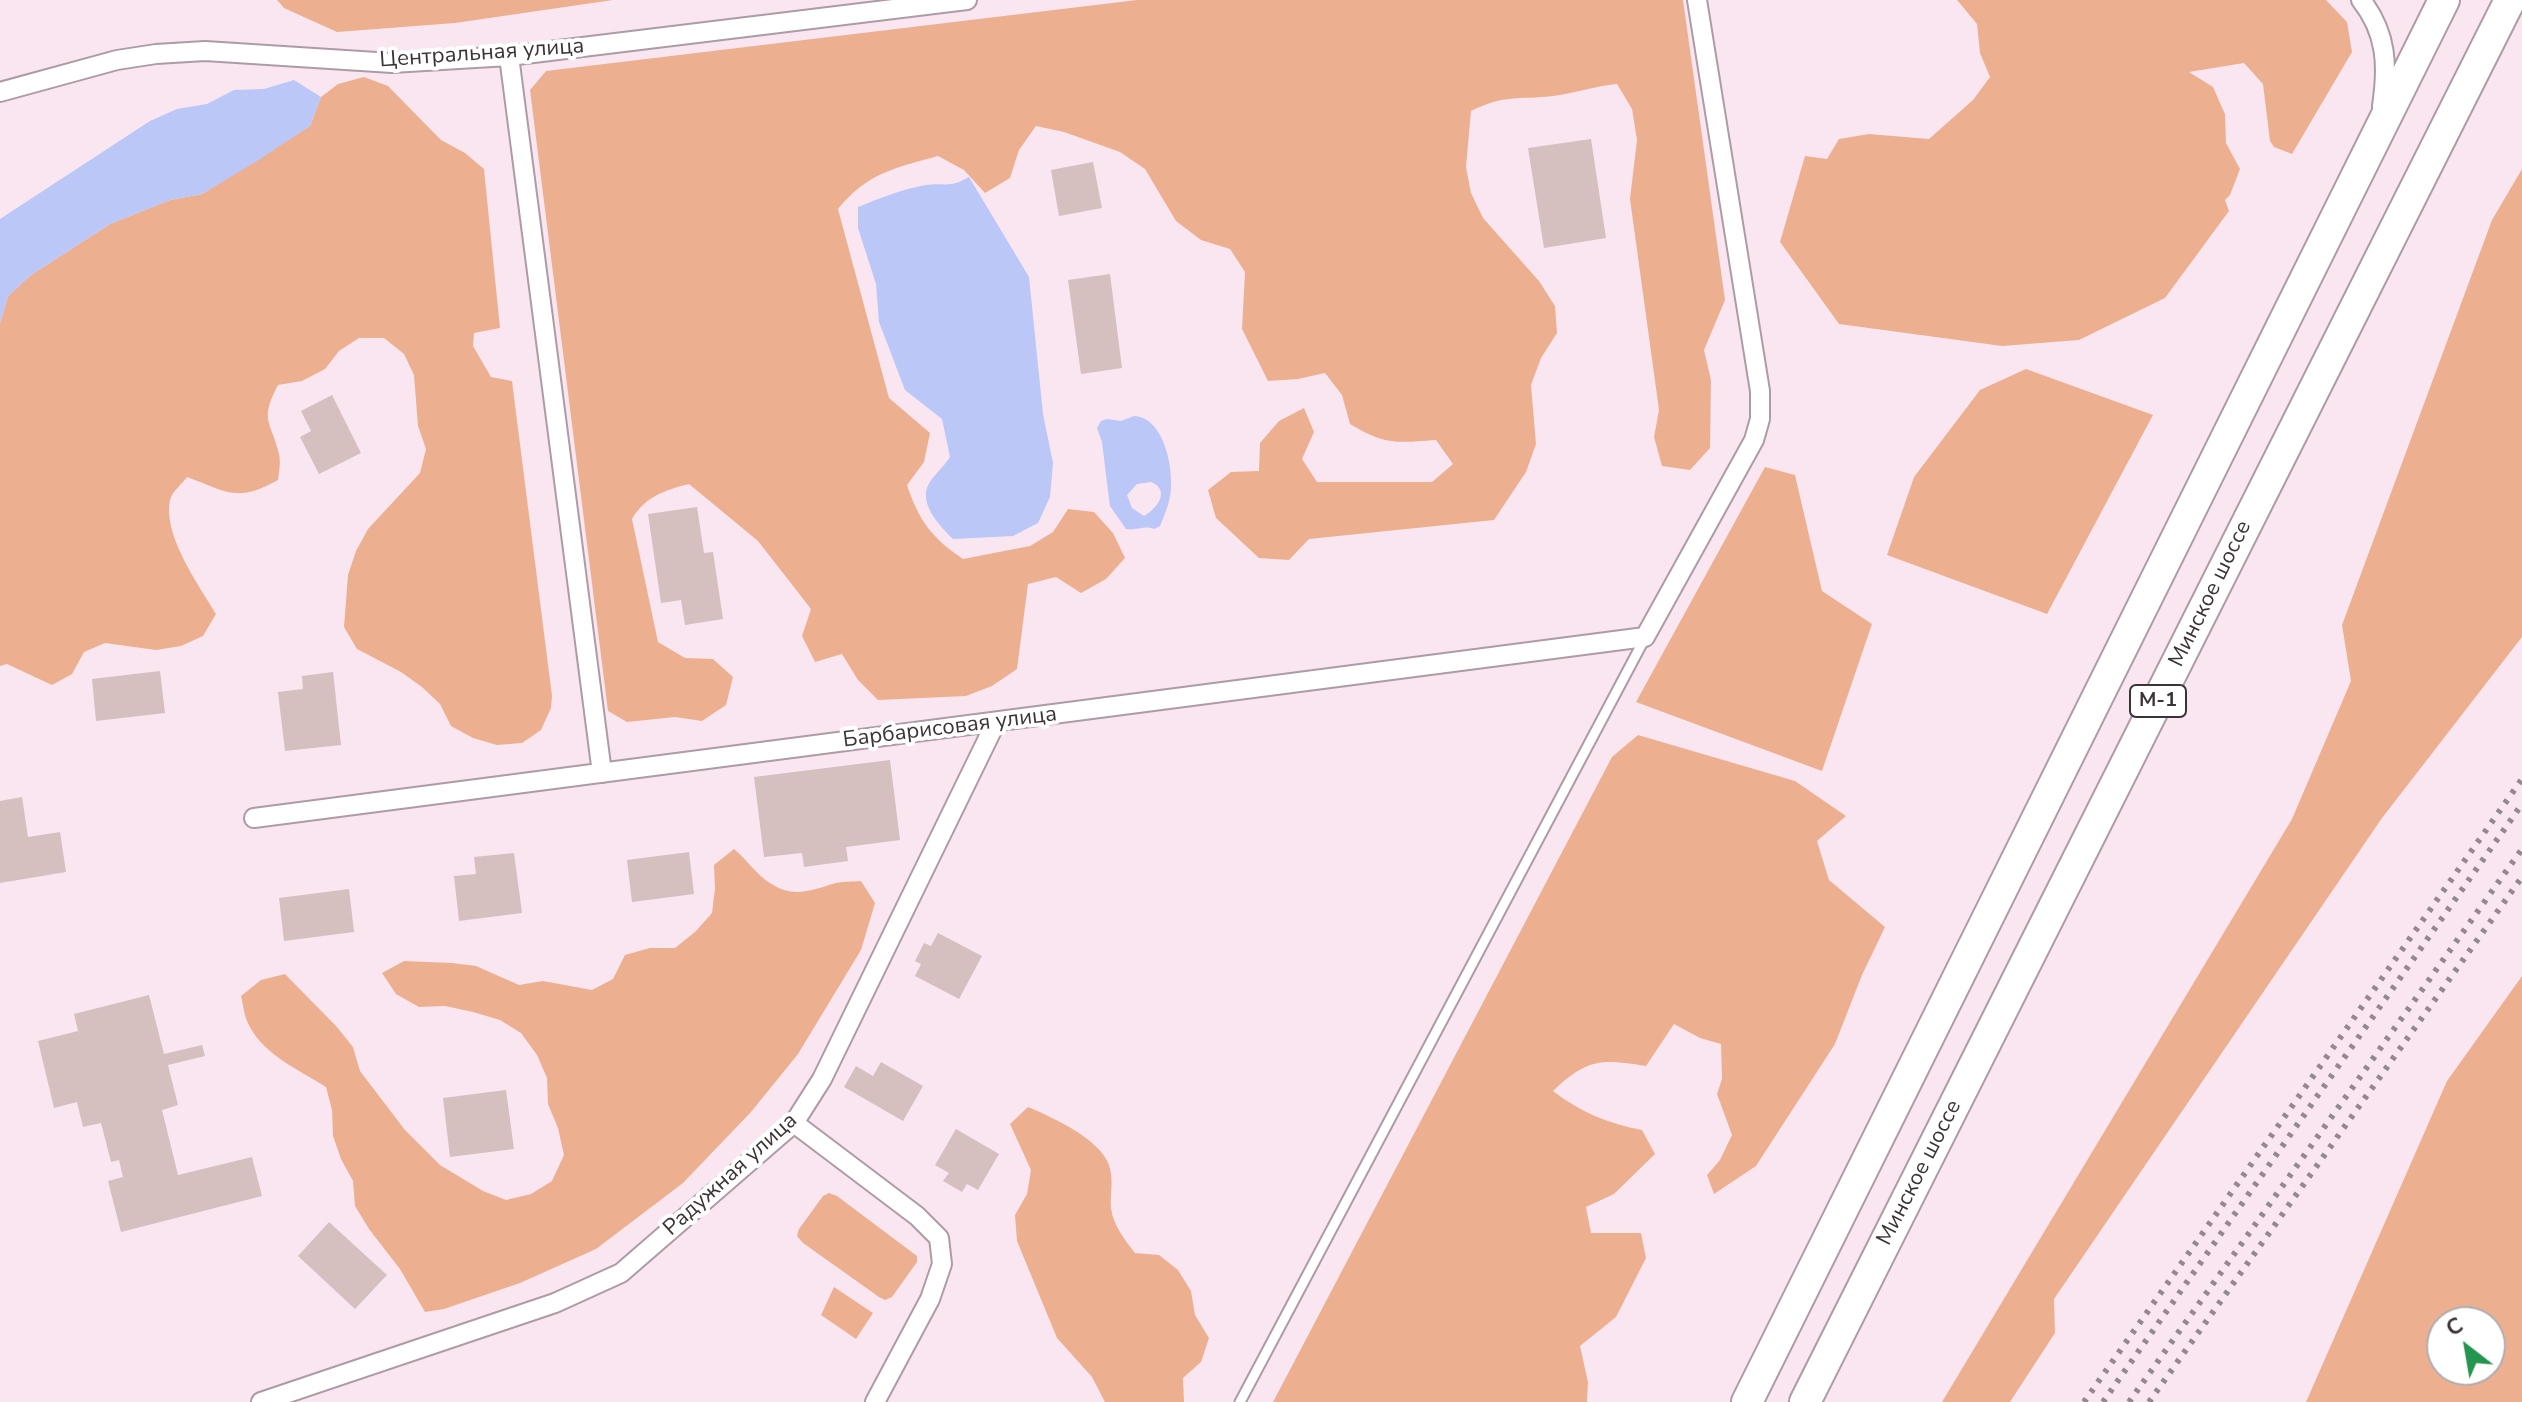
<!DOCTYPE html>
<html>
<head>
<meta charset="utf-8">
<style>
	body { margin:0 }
	#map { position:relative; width:2522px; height:1402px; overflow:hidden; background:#f9e6f1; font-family:"Nunito Sans",sans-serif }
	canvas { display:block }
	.north { position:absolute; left:2426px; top:1306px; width:80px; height:80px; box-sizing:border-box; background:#fff; border:2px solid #b0adaf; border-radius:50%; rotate:329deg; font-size:22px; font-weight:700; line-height:32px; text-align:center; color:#3a3337 }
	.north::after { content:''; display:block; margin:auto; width:28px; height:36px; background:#23954f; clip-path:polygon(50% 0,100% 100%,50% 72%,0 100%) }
</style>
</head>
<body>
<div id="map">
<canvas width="2522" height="1402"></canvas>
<div class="north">С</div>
</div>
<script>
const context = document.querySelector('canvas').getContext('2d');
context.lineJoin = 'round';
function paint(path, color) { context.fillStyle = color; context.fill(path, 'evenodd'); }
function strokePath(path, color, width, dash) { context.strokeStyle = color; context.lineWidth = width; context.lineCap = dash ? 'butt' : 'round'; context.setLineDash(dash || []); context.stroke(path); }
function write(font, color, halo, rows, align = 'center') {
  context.font = font + ' "Nunito Sans",sans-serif'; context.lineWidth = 8; context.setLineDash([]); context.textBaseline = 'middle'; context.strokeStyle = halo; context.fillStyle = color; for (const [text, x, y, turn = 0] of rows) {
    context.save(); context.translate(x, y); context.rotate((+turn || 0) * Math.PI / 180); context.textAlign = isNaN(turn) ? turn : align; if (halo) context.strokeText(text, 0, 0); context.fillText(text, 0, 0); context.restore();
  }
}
paint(new Path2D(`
	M 277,0 L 613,0 L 455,23 L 337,32 L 284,8 Z
	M 1137,0 L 1683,0 L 1725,300 L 1704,350 L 1711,380 L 1710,448 L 1690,470 L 1662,466 L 1654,437 L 1659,410 L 1630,199 L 1637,140 L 1632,109 L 1617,84 C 1595,86 1575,93 1553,96 C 1518,100 1505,94 1471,111 L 1466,167 L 1471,193 L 1483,218 L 1539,281 L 1555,306 L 1557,333 L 1541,358 L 1531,385 L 1536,444 L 1526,472 L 1494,520 L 1309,539 L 1289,560 L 1259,558 L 1216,518 L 1208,490 L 1231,472 L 1259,471 L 1260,443 L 1279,421 L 1304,408 L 1314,432 L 1302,459 L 1317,482 L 1432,482 L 1453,464 L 1436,440 C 1396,443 1385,445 1350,424 L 1342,395 L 1325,373 L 1298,379 L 1268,381 L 1242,329 L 1245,272 L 1230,249 L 1201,240 L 1176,221 L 1145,169 L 1120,152 L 1064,132 L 1036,126 L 1019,150 L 1010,178 L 985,193 L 964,170 L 938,156 C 895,168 867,173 838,209 L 889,398 L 930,433 L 924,462 L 907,485 C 919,521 932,538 963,559 L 1030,546 L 1053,532 L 1068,509 L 1094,512 L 1113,533 L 1125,558 L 1106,579 L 1081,593 L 1056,577 L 1028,584 L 1017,669 L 992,686 L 966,696 L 878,700 L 858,680 L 842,654 L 815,662 L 802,636 L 811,609 L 758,541 L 689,484 C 665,490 645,497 632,519 L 658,642 L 685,658 L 713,659 L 733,677 L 726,705 L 702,721 L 675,717 L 627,722 L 608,711 L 530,90 L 546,71 Z
	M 1957,0 L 2326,0 L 2347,22 L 2352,52 L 2292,154 L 2274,147 L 2270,141 L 2263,84 L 2244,63 L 2189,72 L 2213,87 L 2225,114 L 2226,143 L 2240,169 L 2230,195 L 2225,200 L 2229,211 L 2165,298 L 2079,340 L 2002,346 L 1839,324 L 1780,242 L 1805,156 L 1827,159 L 1839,139 L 1869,134 L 1929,139 L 1973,100 L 1990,77 L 1980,53 L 1977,24 Z
	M 364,77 L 388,86 L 441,140 L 465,153 L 484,169 L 500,328 L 474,333 L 473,346 L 491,377 L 512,381 L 552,696 L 551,708 L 541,730 L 522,743 L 497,745 L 473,738 L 451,726 L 440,704 L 422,687 L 401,672 L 357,649 L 344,627 L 348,575 L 356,551 L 368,529 L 420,473 L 426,449 L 418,426 L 414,375 L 404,354 L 384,338 L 359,338 L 339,351 L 325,369 L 302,381 L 278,385 C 259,421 271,420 279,454 C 281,462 279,472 278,480 C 237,503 228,492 187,477 C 183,483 174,490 171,497 C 160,532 199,585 216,614 L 203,636 L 181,646 L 156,650 L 105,643 L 84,652 L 72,674 L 52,685 L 7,664 L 0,666 L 0,323 L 8,296 L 31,275 L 110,224 L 170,200 L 202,194 L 310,126 L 321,97 L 338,84 Z
	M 2522,169 L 2522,637 L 2382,818 L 2054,1299 L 2055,1333 L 2010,1402 L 1942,1402 L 2292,819 L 2351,681 L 2342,625 L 2492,220 Z
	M 2026,369 L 2153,415 L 2047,614 L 1887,555 L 1914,477 L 1980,390 Z
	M 1765,467 L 1795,475 L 1822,591 L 1872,624 L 1822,771 L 1636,702 Z
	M 1638,735 L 1795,781 L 1846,816 L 1817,841 L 1829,880 L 1885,927 L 1862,975 L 1835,1044 L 1756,1166 L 1714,1194 L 1707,1175 L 1720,1160 L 1732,1135 L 1717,1094 L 1722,1079 L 1721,1044 L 1700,1038 L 1674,1024 L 1646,1066 C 1601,1059 1588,1058 1553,1091 C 1580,1112 1609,1124 1642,1130 L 1655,1154 L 1614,1194 L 1586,1207 L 1591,1233 L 1641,1233 L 1646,1258 L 1616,1317 L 1580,1346 L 1588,1382 L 1587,1402 L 1273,1402 L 1612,757 Z
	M 734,849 C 746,859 758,876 770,883 C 794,899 811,890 836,883 C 844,881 853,882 861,881 L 875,903 L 861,950 L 798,1054 L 751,1112 L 683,1183 L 596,1249 L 520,1283 L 444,1309 L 425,1312 L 400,1269 L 369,1229 L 355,1206 L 353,1181 L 341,1159 L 333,1136 L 332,1110 L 326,1087 C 299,1070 260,1053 247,1021 C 244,1014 243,1004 241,996 L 261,980 L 285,974 L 337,1027 L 353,1047 L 360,1071 L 405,1130 L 440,1165 L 483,1191 L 506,1200 L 531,1194 L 552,1181 L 564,1155 L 558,1128 L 548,1104 L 547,1078 L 537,1055 L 521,1033 L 500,1020 L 473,1012 L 445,1006 L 419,1007 L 396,994 L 382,973 L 404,961 L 452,963 L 476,966 L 519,985 L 543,981 L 592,990 L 613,979 L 625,955 L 650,948 L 675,948 L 695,932 L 712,913 L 715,889 L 714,865 Z
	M 2522,976 L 2522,1402 L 2306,1402 L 2447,1081 ZM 2442,1322 L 2490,1322 L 2490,1370 L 2442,1370 Z
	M 1028,1107 C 1052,1117 1100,1139 1109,1165 C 1114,1180 1110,1193 1111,1208 C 1113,1225 1125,1240 1135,1253 L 1159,1255 L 1178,1270 L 1191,1291 L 1195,1315 L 1209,1338 L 1201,1362 L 1183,1378 L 1184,1402 L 1105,1402 L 1092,1377 L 1057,1338 L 1017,1241 L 1015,1215 L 1027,1194 L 1031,1170 L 1010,1124 Z
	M 829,1193 L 837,1196 L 917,1256 L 917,1262 L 892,1297 L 885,1300 L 879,1297 L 803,1243 L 797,1236 L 799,1229 L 823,1196 Z
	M 834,1287 L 873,1313 L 856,1339 L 821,1315 Z`), '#ecb090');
paint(new Path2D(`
	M 294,80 L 321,97 L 310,126 L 257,161 L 202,194 L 170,200 L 110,224 L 31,275 L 8,296 L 0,323 L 0,219 L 150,121 L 177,109 L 207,104 L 234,90 L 264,89 Z
	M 969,177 L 1029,277 L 1043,414 L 1053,463 L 1050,497 L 1038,523 L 1013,536 L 953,539 C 941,527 921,507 927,488 C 930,478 944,467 950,457 L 942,419 L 905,390 L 879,322 L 876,284 L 858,228 L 858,207 C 880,198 903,189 926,185 C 947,182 948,189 969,177 Z
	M 1134,416 C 1163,417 1173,465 1171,489 C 1170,502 1165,514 1160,526 L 1154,529 C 1144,525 1136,531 1126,529 L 1110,506 L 1109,499 L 1102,442 L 1097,428 L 1101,421 L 1107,419 L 1121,421 ZM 1151,482 C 1171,490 1157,509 1144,516 L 1132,508 L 1127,495 L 1137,484 Z`), '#bbc7f6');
paint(new Path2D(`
	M 1591,139 L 1606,238 L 1544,248 L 1528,148 Z
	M 1093,162 L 1102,208 L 1059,216 L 1051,170 Z
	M 1110,274 L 1122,368 L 1081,374 L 1068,280 Z
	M 332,395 L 361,453 L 319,474 L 300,437 L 311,431 L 301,411 Z
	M 697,507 L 704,553 L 713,552 L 723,619 L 685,625 L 681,600 L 661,603 L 648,514 Z
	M 160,671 L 165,713 L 96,721 L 92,679 Z
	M 333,672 L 341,745 L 285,751 L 278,692 L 303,689 L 302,676 Z
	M 890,760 L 900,840 L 846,847 L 848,861 L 804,867 L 802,853 L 764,857 L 754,777 Z
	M 22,797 L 28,837 L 60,832 L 66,872 L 0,883 L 0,801 Z
	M 689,852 L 694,894 L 632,902 L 627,860 Z
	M 514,853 L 522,913 L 459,921 L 454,876 L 476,874 L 474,857 Z
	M 349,889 L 354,932 L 284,941 L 279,898 Z
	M 938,933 L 982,956 L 959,999 L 915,976 L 921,964 L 915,961 L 924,943 L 931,946 Z
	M 149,995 L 164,1054 L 202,1045 L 205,1056 L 168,1065 L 178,1105 L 162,1110 L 178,1175 L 252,1157 L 262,1196 L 121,1232 L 108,1181 L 123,1177 L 119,1160 L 111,1162 L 101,1123 L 83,1127 L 77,1102 L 54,1108 L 38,1041 L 78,1031 L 74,1014 Z
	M 881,1062 L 923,1086 L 903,1121 L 844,1087 L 856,1066 L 873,1076 Z
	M 506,1090 L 514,1149 L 450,1157 L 443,1098 Z
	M 956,1129 L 999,1154 L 978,1190 L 967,1184 L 962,1192 L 943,1181 L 949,1173 L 935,1165 Z
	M 329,1222 L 387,1275 L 355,1309 L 298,1256 Z`), '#d5bfbf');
const service = new Path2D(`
	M 1240,1402 L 1645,638`);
const minor = new Path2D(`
	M 2361,0 C 2387,33 2388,66 2382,106
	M 509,56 L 602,773
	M 0,92 L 117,60 L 156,54 L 205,51 L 392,63 L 509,56 L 967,0
	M 254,818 L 1645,637 L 1754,440 L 1760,419 L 1760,391 L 1697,0
	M 794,1123 L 917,1216 L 939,1238 L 942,1264 L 930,1299 L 875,1402
	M 261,1402 L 555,1303 L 621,1273 L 794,1123 L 822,1079 L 996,722`);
const trunk = new Path2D(`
	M 1747,1402 L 2444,0
	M 1805,1402 L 2510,0`);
strokePath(service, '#ad9ba6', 13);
strokePath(minor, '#ad9ba6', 22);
strokePath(trunk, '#ad9ba6', 34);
strokePath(service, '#fff', 9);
strokePath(minor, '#fff', 18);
strokePath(trunk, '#fff', 30);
strokePath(new Path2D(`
	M 2084,1402 L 2522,779
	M 2103,1402 L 2522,804
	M 2129,1402 L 2522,849
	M 2149,1402 L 2522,877`), '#94888f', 6, [4, 8]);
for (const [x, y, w] of [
	[2158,701,56]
]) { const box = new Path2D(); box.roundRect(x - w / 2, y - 16, w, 32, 6); context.fillStyle = '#fff'; context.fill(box); strokePath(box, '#3a3337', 2); }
write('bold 20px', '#3a3337', null, [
	["М-1",2158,701]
]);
write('22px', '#3a3337', '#fff', [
	["Центральная улица",482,54,-4],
	["Минское шоссе",2211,594,-64],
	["Барбарисовая улица",950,728,-7],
	["Минское шоссе",1920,1173,-63],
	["Радужная улица",731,1175,-42]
]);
</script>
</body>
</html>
